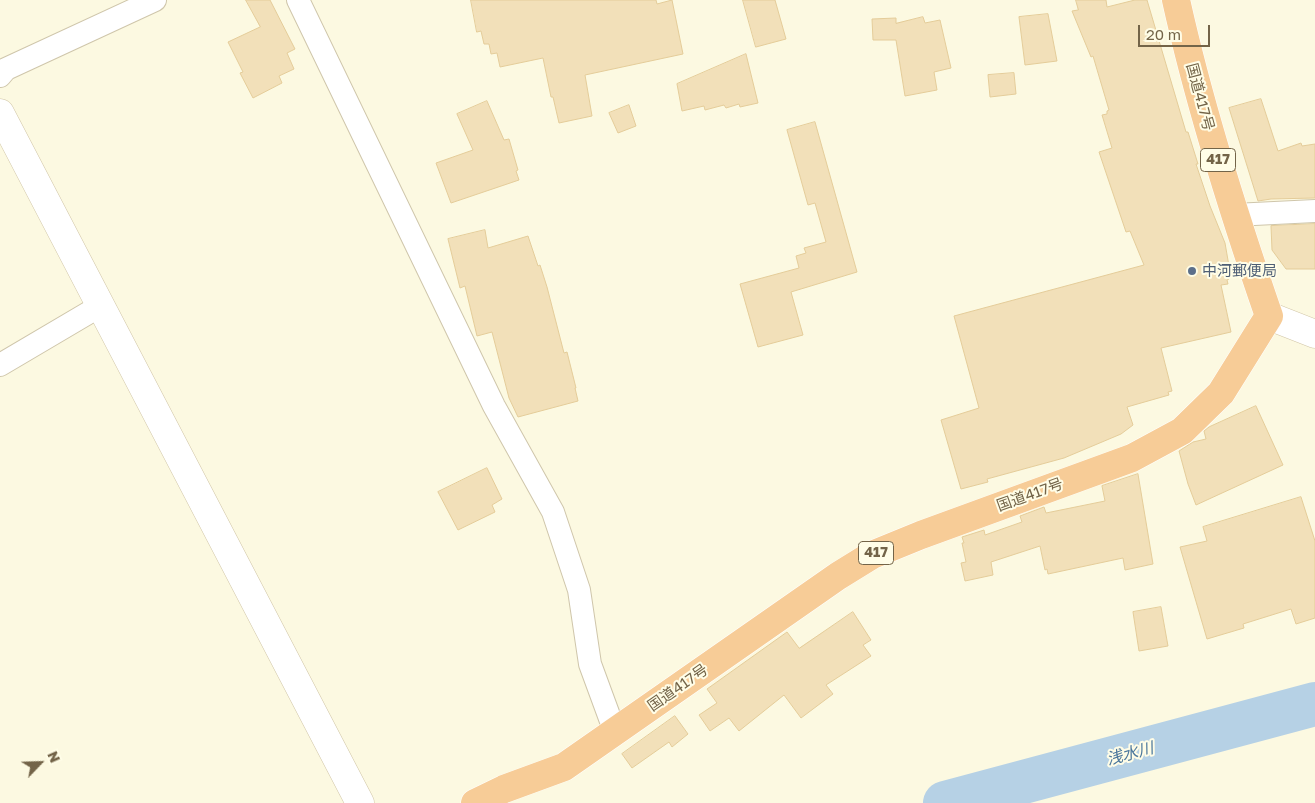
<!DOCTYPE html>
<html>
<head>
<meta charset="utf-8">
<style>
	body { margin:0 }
	#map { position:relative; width:1315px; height:803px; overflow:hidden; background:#fcf9e1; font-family:"Golos Text",sans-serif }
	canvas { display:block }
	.north { position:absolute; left:15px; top:738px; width:50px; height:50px; -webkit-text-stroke:4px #fffde7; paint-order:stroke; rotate:66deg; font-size:14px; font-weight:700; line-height:20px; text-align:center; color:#736448 }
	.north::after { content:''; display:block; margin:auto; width:18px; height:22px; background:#736448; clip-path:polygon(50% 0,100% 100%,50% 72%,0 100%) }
	.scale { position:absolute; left:1138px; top:25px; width:72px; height:22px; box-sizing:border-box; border:2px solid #736448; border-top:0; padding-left:6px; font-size:15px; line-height:18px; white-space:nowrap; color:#736448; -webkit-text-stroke:4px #fffde7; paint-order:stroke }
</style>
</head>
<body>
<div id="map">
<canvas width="1315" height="803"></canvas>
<div class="north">N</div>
<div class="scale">20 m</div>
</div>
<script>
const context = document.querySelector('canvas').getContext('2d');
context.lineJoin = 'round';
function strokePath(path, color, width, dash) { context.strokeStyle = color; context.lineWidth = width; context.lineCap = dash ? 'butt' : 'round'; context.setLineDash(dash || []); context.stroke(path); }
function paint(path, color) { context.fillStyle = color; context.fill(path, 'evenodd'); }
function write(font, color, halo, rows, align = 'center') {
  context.font = font + ' "Golos Text","Noto Sans JP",sans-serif'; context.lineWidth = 4; context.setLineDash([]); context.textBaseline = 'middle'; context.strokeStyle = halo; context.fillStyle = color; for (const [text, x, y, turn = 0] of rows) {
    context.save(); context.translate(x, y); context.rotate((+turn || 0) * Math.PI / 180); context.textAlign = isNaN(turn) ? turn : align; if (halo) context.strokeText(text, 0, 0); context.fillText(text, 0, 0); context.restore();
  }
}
strokePath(new Path2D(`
	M 945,803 L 1315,704`), '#b6d1e5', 44);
const building = new Path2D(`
	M 246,0 L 270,0 L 295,49 L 287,53 L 294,69 L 279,76 L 282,83 L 253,98 L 240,73 L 243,72 L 228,42 L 260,27 Z
	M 471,0 L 656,0 L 657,4 L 672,0 L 683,54 L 585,75 L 592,116 L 559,123 L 553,97 L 551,97 L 543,58 L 500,67 L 497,53 L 491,54 L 489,44 L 484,44 L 481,31 L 477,32 Z
	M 743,0 L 775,0 L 786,39 L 756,47 Z
	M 1076,0 L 1106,0 L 1107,7 L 1135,0 L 1147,0 L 1186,132 L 1188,132 L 1198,164 L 1196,164 L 1210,206 L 1225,243 L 1229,266 L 1227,266 L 1229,279 L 1227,280 L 1228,284 L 1221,285 L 1231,332 L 1161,348 L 1172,391 L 1168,392 L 1169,395 L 1127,407 L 1133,425 L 1121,434 L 1064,458 L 987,479 L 988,482 L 961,489 L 941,420 L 979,408 L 954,316 L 1144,265 L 1130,231 L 1126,232 L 1099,152 L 1112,148 L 1102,115 L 1107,114 L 1107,111 L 1109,110 L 1093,56 L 1091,57 L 1072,11 L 1078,10 Z
	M 1048,14 L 1057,61 L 1025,65 L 1019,17 Z
	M 923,17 L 925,23 L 940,20 L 951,68 L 934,72 L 937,90 L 905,96 L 896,40 L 873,40 L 872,19 L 896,18 L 896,23 Z
	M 746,54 L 758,103 L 740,107 L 739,104 L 726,108 L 724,105 L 705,110 L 704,106 L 682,111 L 677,84 Z
	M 1014,73 L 1016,94 L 990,97 L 988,75 Z
	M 1261,99 L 1278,151 L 1301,143 L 1302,146 L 1315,144 L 1315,198 L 1271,199 L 1258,201 L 1229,108 Z
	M 487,101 L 504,140 L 509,139 L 518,170 L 516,171 L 519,180 L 451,203 L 436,163 L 473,150 L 457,114 Z
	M 629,105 L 636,126 L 618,133 L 609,113 Z
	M 815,122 L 857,272 L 791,292 L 803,335 L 758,347 L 740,284 L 799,268 L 796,256 L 806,253 L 804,248 L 826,242 L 815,203 L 808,205 L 787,130 Z
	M 1315,224 L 1315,269 L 1286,269 L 1272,250 L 1271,226 Z
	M 485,230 L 488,248 L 528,236 L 538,266 L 540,265 L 547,287 L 564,353 L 567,352 L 576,388 L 575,388 L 578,401 L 518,417 L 509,398 L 492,332 L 477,336 L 465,286 L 460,288 L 448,239 Z
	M 1256,406 L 1283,465 L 1196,505 L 1188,484 L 1179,451 L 1193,442 L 1206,439 L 1204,431 L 1209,427 Z
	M 487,468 L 502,499 L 492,505 L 495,512 L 458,530 L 438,492 Z
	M 1138,474 L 1153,564 L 1125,570 L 1123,558 L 1048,574 L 1047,569 L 1045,570 L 1040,546 L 991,562 L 993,575 L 965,581 L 961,563 L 966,562 L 962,543 L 964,543 L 962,537 L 984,530 L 985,535 L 1022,522 L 1020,516 L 1044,507 L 1046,513 L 1105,501 L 1102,486 Z
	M 1301,497 L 1315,541 L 1315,618 L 1296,624 L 1291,609 L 1243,624 L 1244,628 L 1207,639 L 1180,547 L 1207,541 L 1203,527 Z
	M 1161,607 L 1168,646 L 1139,651 L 1133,612 Z
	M 853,612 L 871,640 L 863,645 L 871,656 L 826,685 L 833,694 L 801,718 L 784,695 L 739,731 L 729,718 L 710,731 L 699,715 L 717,703 L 707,689 L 787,632 L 799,648 Z
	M 675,716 L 688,734 L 672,747 L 669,742 L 632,768 L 622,754 Z`);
paint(building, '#f2e0b9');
strokePath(building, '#e4cc99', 1);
const street = new Path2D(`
	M 298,0 L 494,406 L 553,512 L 579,590 L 590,664 L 615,732
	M 0,76 L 6,69 L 155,0
	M 1234,215 L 1315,211
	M 0,365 L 100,306`);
const secondary = new Path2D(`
	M 0,113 L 360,803
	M 1269,316 L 1315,334`);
const highway = new Path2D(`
	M 475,803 L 504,789 L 564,767 L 838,576 L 872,555 L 921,535 L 1132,458 L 1182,431 L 1221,393 L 1269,316 C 1233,212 1200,108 1176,0`);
strokePath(street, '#cfc6ab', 24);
strokePath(secondary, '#d0c5a6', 29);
strokePath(highway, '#fff', 29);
strokePath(street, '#fff', 22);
strokePath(secondary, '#fff', 28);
strokePath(highway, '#f7cc97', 28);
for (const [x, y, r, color] of [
	[1192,271,5,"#5c6f8a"]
]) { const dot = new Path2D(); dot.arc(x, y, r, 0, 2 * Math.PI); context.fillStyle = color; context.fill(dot); strokePath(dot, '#fffde7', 2); }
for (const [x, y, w] of [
	[1218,160,35],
	[876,553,35]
]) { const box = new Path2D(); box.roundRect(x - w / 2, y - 11.5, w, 23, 4); context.fillStyle = '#fffde7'; context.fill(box); strokePath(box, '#736448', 1); }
write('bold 14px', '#736448', null, [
	["417",1218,160],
	["417",876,553]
]);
write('15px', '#736448', '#fffde7', [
	["国道417号",1200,97,75],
	["国道417号",1030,495,-20],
	["国道417号",678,688,-35]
]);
write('15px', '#4e5e75', '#fffde7', [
	["中河郵便局",1202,271]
], 'left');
write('italic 16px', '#4b779c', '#fffde7', [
	["浅水川",1130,754,-15]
]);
</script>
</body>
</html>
